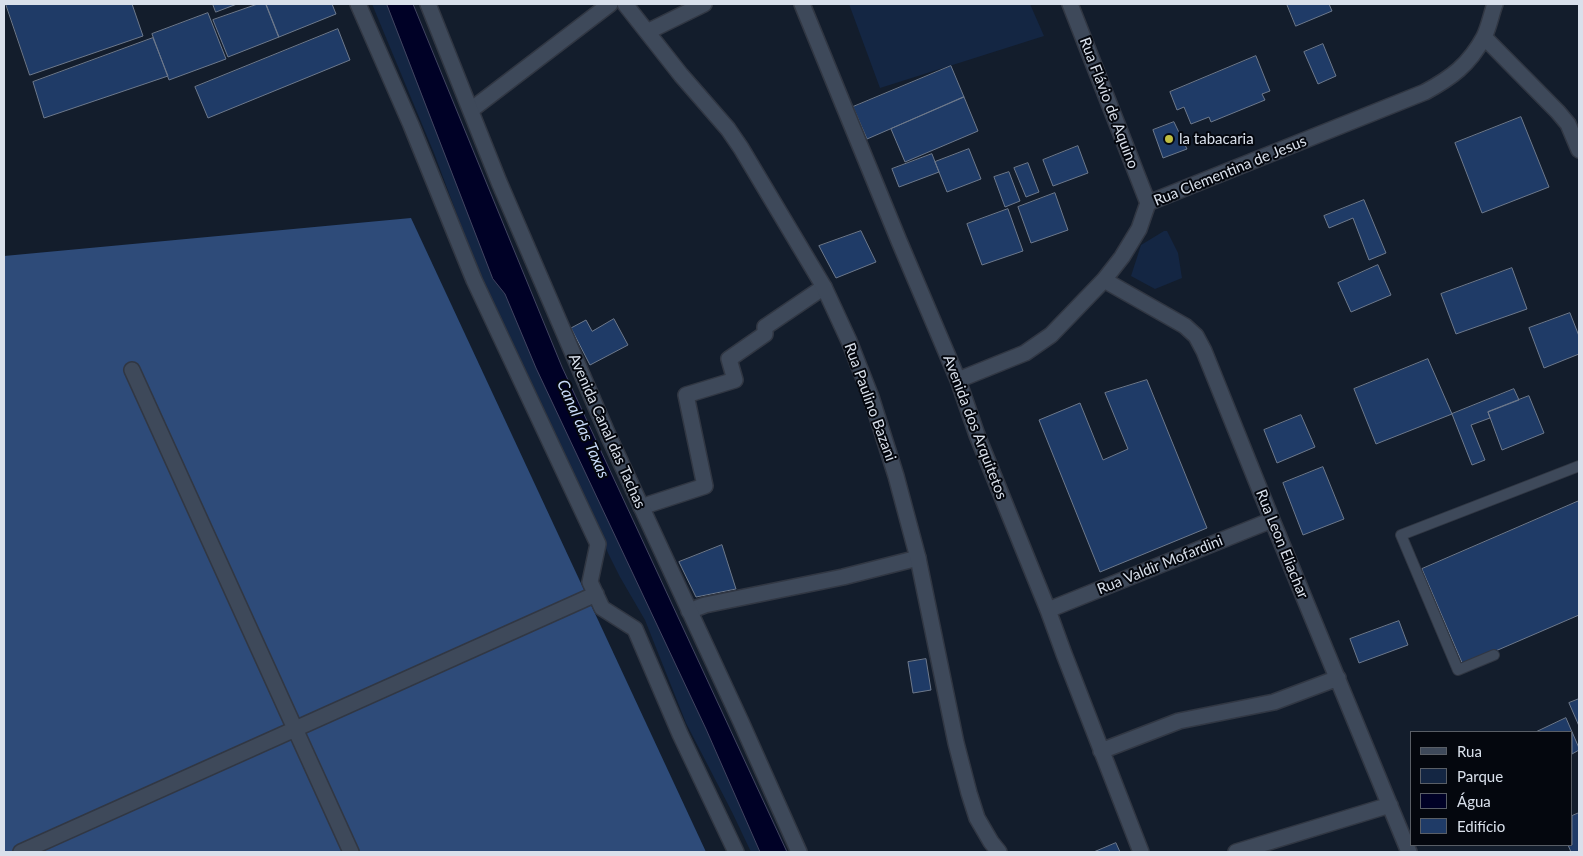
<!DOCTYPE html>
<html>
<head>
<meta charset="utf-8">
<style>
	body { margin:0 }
	#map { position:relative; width:1583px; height:856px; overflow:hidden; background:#131d2c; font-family:Lato,sans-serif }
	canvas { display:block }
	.frame { position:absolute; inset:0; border:5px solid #d9e0eb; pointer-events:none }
	.legend { position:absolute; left:1410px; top:731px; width:162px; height:115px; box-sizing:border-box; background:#04070e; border:1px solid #595e66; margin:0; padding:6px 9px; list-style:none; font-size:15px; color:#d9e0eb }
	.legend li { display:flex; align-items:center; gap:10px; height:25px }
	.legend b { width:25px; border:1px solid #595e66 }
</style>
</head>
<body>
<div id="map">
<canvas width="1583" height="856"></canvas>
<div class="frame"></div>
<ul class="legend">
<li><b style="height:6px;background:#3e495a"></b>Rua</li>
<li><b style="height:14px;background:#142643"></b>Parque</li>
<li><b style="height:14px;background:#000126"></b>Água</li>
<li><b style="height:14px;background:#1f3b67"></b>Edifício</li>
</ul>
</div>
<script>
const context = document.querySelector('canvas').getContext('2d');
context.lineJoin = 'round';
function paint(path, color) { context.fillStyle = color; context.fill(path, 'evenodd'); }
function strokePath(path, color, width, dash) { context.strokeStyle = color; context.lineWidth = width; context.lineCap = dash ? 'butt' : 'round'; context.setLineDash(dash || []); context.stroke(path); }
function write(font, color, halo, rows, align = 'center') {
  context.font = font + ' Lato,sans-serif'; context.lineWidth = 4; context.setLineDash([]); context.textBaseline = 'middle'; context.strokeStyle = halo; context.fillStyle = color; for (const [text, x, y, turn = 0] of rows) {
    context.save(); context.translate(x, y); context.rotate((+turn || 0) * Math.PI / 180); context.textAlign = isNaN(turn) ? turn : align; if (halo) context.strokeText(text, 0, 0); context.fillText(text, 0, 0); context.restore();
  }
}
paint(new Path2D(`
	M 372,4 L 387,4 L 493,279 L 505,294 L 706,729 L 760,852 L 751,852 L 732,812 L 686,723 L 645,620 L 620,577 L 608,553 L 584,497 L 481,279 L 434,153 Z
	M 849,4 L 1030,4 L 1044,36 L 880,88 Z
	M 1164,231 L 1167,231 L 1178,253 L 1182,278 L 1155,289 L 1131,276 L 1141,245 Z`), '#142643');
paint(new Path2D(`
	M 411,218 L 706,852 L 4,852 L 4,256 Z`), '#2e4b79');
const water = new Path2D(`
	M 387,4 L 413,4 L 562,367 L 787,852 L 760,852 L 706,729 L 536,368 L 505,294 L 493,279 Z`);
paint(water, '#000126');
strokePath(water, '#414461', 1);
const building = new Path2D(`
	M 6,4 L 132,4 L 143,36 L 30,75 Z
	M 213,4 L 237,4 L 216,12 Z
	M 258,4 L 266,4 L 279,37 L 228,57 L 213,20 Z
	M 266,4 L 332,4 L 336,14 L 279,37 Z
	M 1287,4 L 1329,4 L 1332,11 L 1296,26 Z
	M 208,13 L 226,59 L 169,80 L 152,34 Z
	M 338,29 L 350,60 L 208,118 L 195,87 Z
	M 153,38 L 168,76 L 44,118 L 33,82 Z
	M 1323,44 L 1336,76 L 1318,84 L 1304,52 Z
	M 1256,56 L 1270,91 L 1262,94 L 1265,100 L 1211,122 L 1209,117 L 1191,124 L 1184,107 L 1177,110 L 1170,92 Z
	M 951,66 L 964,97 L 867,139 L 853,107 Z
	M 964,97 L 978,131 L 905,162 L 891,129 Z
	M 1521,117 L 1549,187 L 1482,213 L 1455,143 Z
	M 1174,122 L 1187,149 L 1163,158 L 1153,130 Z
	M 1078,146 L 1088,173 L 1053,186 L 1043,160 Z
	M 969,149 L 981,179 L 947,192 L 935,162 Z
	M 932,154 L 939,172 L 899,187 L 892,169 Z
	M 1028,163 L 1039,192 L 1026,197 L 1014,168 Z
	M 1009,172 L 1020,201 L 1005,207 L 994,177 Z
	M 1055,193 L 1068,230 L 1031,243 L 1018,207 Z
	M 1364,200 L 1386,253 L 1369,260 L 1353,218 L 1329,228 L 1324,216 Z
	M 1008,209 L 1023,251 L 982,265 L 967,224 Z
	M 861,231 L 876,262 L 836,278 L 819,246 Z
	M 1378,265 L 1391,295 L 1351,312 L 1338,283 Z
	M 1512,268 L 1527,309 L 1456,334 L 1441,294 Z
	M 1570,313 L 1579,336 L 1579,354 L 1544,368 L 1529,328 Z
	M 614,319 L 628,345 L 590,365 L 571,328 L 586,320 L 592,331 Z
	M 1428,359 L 1452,414 L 1376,444 L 1354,389 Z
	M 1147,380 L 1207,528 L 1100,572 L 1039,420 L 1080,403 L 1103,460 L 1128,449 L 1105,393 Z
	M 1514,389 L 1519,400 L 1488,412 L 1490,418 L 1471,425 L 1485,460 L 1472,465 L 1452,414 Z
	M 1529,396 L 1544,433 L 1502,450 L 1488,412 Z
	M 1301,415 L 1315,447 L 1277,463 L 1264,430 Z
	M 1323,467 L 1344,519 L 1303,535 L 1283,483 Z
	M 1579,501 L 1579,615 L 1463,665 L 1422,569 Z
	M 722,545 L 736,589 L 696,597 L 679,562 Z
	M 1399,621 L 1408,645 L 1359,663 L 1350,639 Z
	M 926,659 L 931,690 L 913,693 L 908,662 Z
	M 1579,699 L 1579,726 L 1569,703 Z
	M 1566,718 L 1579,748 L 1579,750 L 1572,754 L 1572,732 L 1536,732 Z
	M 1579,813 L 1579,852 L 1571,852 L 1568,845 L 1572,845 L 1572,816 Z
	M 1116,843 L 1120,852 L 1094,852 Z`);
paint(building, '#1f3b67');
strokePath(building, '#6d798c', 1);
const service = new Path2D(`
	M 1494,655 L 1458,670 L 1401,535 L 1579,466`);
const pedestrian = new Path2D(`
	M 471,110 L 610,4
	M 641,507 L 705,486 L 686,395 L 735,380 L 729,359 L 765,334 L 765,327 L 824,287
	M 689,611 L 705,605 L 843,577 L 918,558`);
const minor = new Path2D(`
	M 358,4 L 411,125 L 474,280 L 598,544 L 590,582 L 602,608 L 635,629 L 680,734 L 736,852
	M 428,4 L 499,182 L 608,435 L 741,722 L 799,852
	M 625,4 L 681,75 L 728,129 L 741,148 L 824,287 L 849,341 L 871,397 L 896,476 L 918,558 L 956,743 L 969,793 L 977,818 L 991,842 L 999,852
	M 802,4 L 899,241 L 958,380 L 977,435 L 1048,610 L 1064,654 L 1141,852
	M 1070,4 L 1148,203
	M 647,32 L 704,4
	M 1484,37 L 1558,112 L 1568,124 L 1579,150
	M 1104,280 L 1185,326 L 1196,336 L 1204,351 L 1272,520 L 1409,852
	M 132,370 L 351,852
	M 958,380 L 1025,353 L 1051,335 L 1104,280 L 1122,257 L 1139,229 L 1148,203 L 1425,92 C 1451,78 1469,65 1484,37 C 1489,27 1491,15 1495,4
	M 1048,610 L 1272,520
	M 1101,751 L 1179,721 L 1274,702 L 1338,678
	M 21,852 L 596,594
	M 1236,852 L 1390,805`);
strokePath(service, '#313743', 12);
strokePath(pedestrian, '#313743', 18);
strokePath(minor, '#313743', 18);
strokePath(service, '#3e495a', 10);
strokePath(pedestrian, '#3e495a', 15);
strokePath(minor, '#3e495a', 15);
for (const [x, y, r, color] of [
	[1169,139,5,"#bfbe41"]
]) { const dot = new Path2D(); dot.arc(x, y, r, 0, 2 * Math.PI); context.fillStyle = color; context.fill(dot); strokePath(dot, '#04070e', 2); }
write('15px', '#d9e0eb', '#04070e', [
	["Rua Flávio de Aquino",1109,103,69],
	["Rua Clementina de Jesus",1230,171,-22],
	["Rua Paulino Bazani",870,402,70],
	["Avenida dos Arquitetos",975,427,69],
	["Avenida Canal das Tachas",607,431,66],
	["Rua Leon Eliachar",1282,544,68],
	["Rua Valdir Mofardini",1160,565,-22]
]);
write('15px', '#d9e0eb', '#04070e', [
	["la tabacaria",1179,139]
], 'left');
write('italic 16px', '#c9dcf9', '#04070e', [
	["Canal das Taxas",583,429,66]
]);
</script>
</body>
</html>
